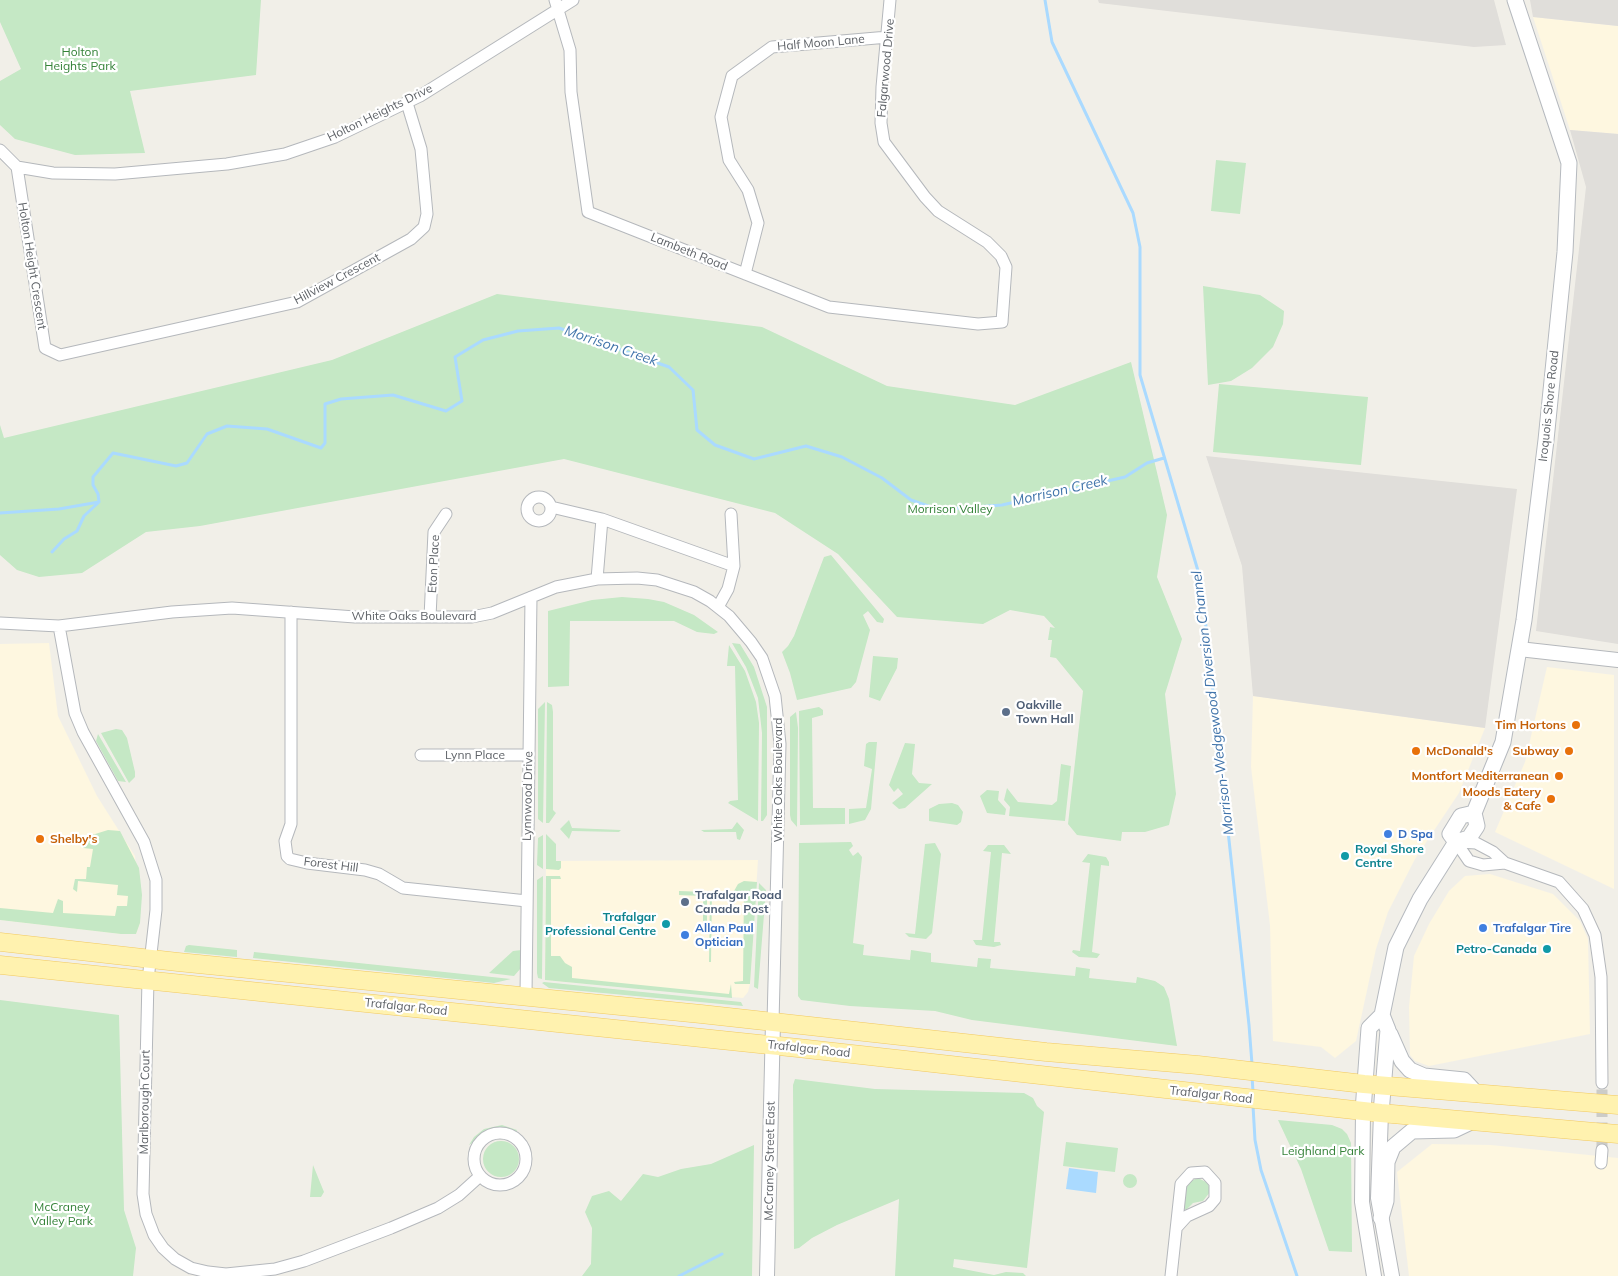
<!DOCTYPE html>
<html>
<head>
<meta charset="utf-8">
<style>
  body { margin:0 }
  canvas { display:block; background:#f1efe8 }
</style>
</head>
<body>
<canvas width="1618" height="1276"></canvas>
<script>
const ctx = document.querySelector('canvas').getContext('2d');
ctx.lineJoin = 'round';
function paint(path, color) {
  ctx.fillStyle = color;
  ctx.fill(path, 'evenodd');
}
function shape(rows) {
  const path = new Path2D();
  for (const r of rows) {
    if (r.length === 3) {
      path.moveTo(r[0] + r[2], r[1]);
      path.arc(r[0], r[1], r[2], 0, 2 * Math.PI);
      continue;
    }
    path.moveTo(r[0], r[1]);
    for (let i = 2; i < r.length; i += 2) path.lineTo(r[i], r[i + 1]);
  }
  return path;
}
function stroke(path, color, width, dash) {
  ctx.strokeStyle = color;
  ctx.lineWidth = width;
  ctx.lineCap = dash ? 'butt' : 'round';
  ctx.setLineDash(dash || []);
  ctx.stroke(path);
}
function label(font, color, halo, rows, align = 'center') {
  ctx.font = font + ' Mulish,sans-serif';
  ctx.lineWidth = 4.5;
  ctx.setLineDash([]);
  ctx.textBaseline = 'middle';
  ctx.strokeStyle = halo;
  ctx.fillStyle = color;
  for (const [text, x, y, turn = 0] of rows) {
    ctx.save();
    ctx.translate(x, y);
    ctx.rotate((+turn || 0) * Math.PI / 180);
    ctx.textAlign = isNaN(turn) ? turn : align;
    if (halo) ctx.strokeText(text, 0, 0);
    ctx.fillText(text, 0, 0);
    ctx.restore();
  }
}
paint(shape([
  [1533,17,1618,26,1618,134,1570,130],
  [49,643,58,716,97,796,135,856,140,923,136,934,121,934,0,920,0,644],
  [1547,667,1614,675,1614,889,1495,832,1525,762],
  [1253,696,1485,728,1459,793,1415,859,1388,912,1376,949,1356,1041,1335,1058,1321,1047,1273,1041,1270,925,1251,767],
  [758,860,750,984,748,992,743,998,545,980,546,861],
  [1490,874,1553,894,1580,921,1588,939,1590,1034,1429,1066,1415,1061,1410,1055,1409,1007,1414,956,1429,924,1449,891,1465,876],
  [1432,1144,1491,1145,1618,1158,1618,1276,1409,1276,1397,1172]
]), '#fef7e0');
paint(shape([
  [1098,0,1494,0,1506,45,1474,47,1099,3],
  [1530,0,1618,0,1618,26,1533,17],
  [1570,130,1618,134,1618,644,1536,631,1586,187],
  [1206,456,1517,489,1485,728,1253,696,1242,566]
]), '#e0deda');
paint(shape([
  [0,0,261,0,256,75,130,91,145,153,75,155,15,139,0,125,0,81,21,69,0,22],
  [1216,160,1246,163,1240,214,1211,211],
  [1203,286,1260,295,1284,311,1283,324,1273,347,1252,368,1231,381,1208,385],
  [497,294,762,327,887,386,1015,405,1131,362,1167,515,1157,577,1182,639,1165,694,1176,794,1169,825,1145,832,1122,832,1121,841,1077,835,1068,824,1083,691,1056,658,1050,657,1052,640,1048,640,1050,627,1055,628,1044,616,1010,610,983,624,897,617,838,554,775,513,564,459,200,526,146,532,82,573,39,577,17,570,0,555,0,425,4,438,332,360],
  [1219,384,1368,397,1361,465,1213,452],
  [831,555,884,619,883,623,877,622,868,611,863,615,870,630,856,682,851,688,797,700,790,673,782,652,788,646,794,636,824,557],
  [622,597,648,599,664,602,694,615,718,632,714,634,697,632,674,621,570,621,569,686,548,687,548,611,592,600],
  [732,643,740,644,754,667,767,707,767,815,763,821,761,821,762,733,758,698,746,667],
  [729,645,745,671,756,702,759,723,758,821,728,803,730,801,738,800,735,666,727,666],
  [873,656,898,658,897,668,880,701,869,697],
  [545,702,543,823,538,819,538,709],
  [547,702,552,705,553,712,553,810,556,813,549,823,546,823],
  [819,707,823,710,823,715,812,718,813,808,845,808,845,824,800,825,799,711],
  [796,712,798,728,797,827,791,820,790,815,790,717],
  [116,729,122,730,127,738,135,772,135,777,129,783,101,733],
  [98,734,126,782,118,781,96,741],
  [869,742,877,742,871,809,865,820,849,824,849,809,866,808,872,769,864,766,866,744],
  [905,743,915,744,912,774,919,783,932,784,905,808,899,809,892,803,903,794,898,788,894,792,889,785],
  [1061,764,1071,766,1065,821,1009,816,1010,807,1004,800,1007,788,1018,802,1052,805,1057,801],
  [987,790,999,791,998,800,1006,809,1005,815,987,813,980,796],
  [952,803,958,805,963,812,961,822,957,825,929,821,929,809,939,804],
  [569,820,572,828,621,830,619,832,572,831,569,839,560,829],
  [737,822,744,830,740,840,737,839,736,832,704,832,701,830,732,829],
  [108,830,120,831,139,868,142,895,140,923,136,934,121,934,0,920,0,908,53,913,58,899,63,901,63,913,115,916,117,906,127,906,128,896,117,895,118,885,78,881,77,892,73,889,75,879,86,879,87,867,90,867,93,849,83,848,84,843,92,835],
  [546,834,556,844,556,861,561,861,561,868,559,870,546,869],
  [543,835,543,869,537,865,538,838],
  [851,842,853,846,849,850,853,856,858,852,862,857,853,943,864,945,863,955,910,960,911,950,931,953,931,962,977,967,978,958,991,959,990,968,1075,976,1076,967,1090,969,1089,978,1136,983,1137,977,1155,981,1164,987,1169,999,1177,1046,972,1020,935,1011,850,1006,801,1000,798,996,799,843],
  [935,843,941,854,932,933,926,939,909,937,905,933,915,934,925,844],
  [988,845,1004,845,1011,854,1002,853,994,942,1000,942,1001,945,994,947,976,945,973,940,982,940,991,852,983,851],
  [1088,854,1106,857,1109,862,1109,866,1101,865,1092,952,1100,954,1097,958,1079,957,1072,952,1073,950,1080,951,1090,863,1082,862],
  [543,876,542,979,538,978,537,973,537,880],
  [546,876,560,876,561,879,551,879,551,956,560,956,565,963,572,967,572,978,729,994,731,984,732,998,545,980],
  [744,881,757,882,750,984,735,984,734,982,743,981,744,891,734,891,738,884],
  [759,883,766,890,758,989,754,987],
  [679,891,707,892,707,925,703,925,703,896,679,895],
  [710,892,712,892,711,962,709,962],
  [189,945,237,950,237,957,184,952,186,946],
  [522,950,521,968,514,976,489,973,513,951],
  [254,952,511,979,494,983,253,958],
  [544,982,741,1002,743,1006,549,988,542,983],
  [0,1000,119,1015,124,1210,136,1248,133,1276,0,1276],
  [795,1079,875,1089,1024,1093,1033,1098,1037,1106,1044,1112,1027,1268,954,1259,953,1267,994,1275,1006,1272,1023,1273,1026,1276,895,1276,899,1199,837,1225,812,1238,799,1248,794,1249,793,1085],
  [1278,1120,1332,1125,1342,1129,1347,1134,1351,1143,1352,1252,1329,1251,1301,1169],
  [502,1125,517,1130,515,1134,500,1129,491,1131,469,1145,474,1137,484,1129],
  [501,1159,18],
  [1066,1142,1118,1148,1115,1172,1063,1166],
  [754,1145,752,1276,582,1276,591,1264,592,1228,585,1212,592,1196,609,1191,621,1201,643,1174,658,1177,681,1169,711,1164],
  [313,1165,324,1192,321,1197,310,1197],
  [1130,1181,7],
  [1198,1178,1208,1183,1210,1192,1203,1201,1193,1203,1186,1210,1184,1208,1186,1188,1188,1182]
]), '#c5e8c5');
paint(shape([
  [1069,1168,1098,1172,1096,1193,1066,1189]
]), '#aadaff');
stroke(shape([
  [1045,0,1052,42,1133,213,1140,247,1140,375,1201,581,1249,1025,1252,1064],
  [0,513,59,509,99,502,98,494,93,485,93,477,113,453,176,466,187,463,207,434,227,426,267,429,321,448,325,443,325,404,341,399,393,395,446,411,462,401,455,357,483,340,518,331,559,328,669,367,693,390,697,430,715,445,754,459,806,446,842,457,882,478,911,500,931,507,947,509,1002,505,1125,477,1147,463,1164,458],
  [52,552,64,539,77,531,84,516,98,503],
  [1252,1076,1253,1092],
  [1253,1106,1255,1140,1261,1170,1297,1276],
  [679,1276,722,1254]
]), '#aadaff', 3);
stroke(shape([
  [1602,1150,1602,1083]
]), '#ccccc8', 11, [11, 5.5]);
const minor = shape([
  [555,0,570,50,571,92,588,212,829,307,978,324,1002,322,1006,267,1001,256,987,242,938,211,925,197,884,142,881,123,882,87,890,0],
  [0,150,17,167],
  [17,167,45,348,60,355,297,302,411,239,424,227,427,214,421,149,407,103],
  [17,167,53,173,115,174,227,164,285,154,335,137,420,96,573,0],
  [745,274,758,223,748,190,729,160,721,117,732,76,772,47,888,37],
  [539,509,12],
  [551,507,602,519,734,566],
  [597,579,602,519],
  [718,607,728,589,734,566,731,514],
  [291,612,291,824,285,841,287,856,290,859,307,863,365,870,379,874,403,888,527,901],
  [430,617,434,532,446,514],
  [0,623,59,626,172,612,232,608,355,617,472,617,492,613,556,587,597,579,637,578,657,580,694,592,710,601,729,616,751,642,762,658,775,696,780,744,773,1022],
  [59,626,75,713,83,732,144,842,156,880,156,910,148,980,143,1194,146,1214,154,1235,163,1248,175,1259,191,1268,208,1272,226,1274,275,1269,304,1261,391,1228,438,1208,459,1195,480,1176],
  [421,755,529,755],
  [1456,842,1469,861,1483,865,1505,863],
  [1460,842,1476,843,1493,852,1505,863,1559,882,1583,909,1595,935,1601,977,1602,1083],
  [526,995,531,597],
  [500,1159,26],
  [1601,1163,1602,1150],
  [1171,1276,1181,1184,1191,1173,1205,1172,1215,1183,1215,1199,1209,1206,1187,1216,1177,1227]
]);
const tertiary = shape([
  [1519,649,1618,660],
  [1363,1111,1362,1202,1374,1276],
  [1381,1113,1378,1198,1392,1276],
  [767,1276,773,1022]
]);
const secondary = shape([
  [1456,842,1450,834,1461,816,1474,813],
  [1390,1034,1402,1061,1410,1070,1424,1076,1464,1080,1477,1094],
  [1363,1111,1369,1028,1382,1015],
  [1381,1113,1388,1030,1382,1015,1396,947,1420,899,1456,842,1469,838,1477,826,1474,813,1503,742,1524,620,1546,440,1565,252,1569,163,1515,0],
  [1381,1218,1386,1201,1387,1162,1393,1147,1412,1131,1454,1130,1473,1121]
]);
const primary = shape([
  [0,942,178,962,701,1014,1046,1052,1198,1065,1364,1084,1618,1105],
  [0,965,798,1048,1381,1113,1618,1134]
]);
stroke(minor, '#b5b8bc', 13);
stroke(tertiary, '#b5b8bc', 16);
stroke(secondary, '#b6babf', 17);
stroke(primary, '#f2c960', 19);
stroke(minor, '#fff', 11);
stroke(tertiary, '#fff', 14);
stroke(secondary, '#fff', 15);
stroke(primary, '#fff2af', 18);
for (const [x, y, r, color] of [
  [1006,712,5,"#5c6f8a"],
  [1576,725,5,"#e8710a"],
  [1416,751,5,"#e8710a"],
  [1569,751,5,"#e8710a"],
  [1559,776,5,"#e8710a"],
  [1551,799,5,"#e8710a"],
  [1388,834,5,"#3f7fe0"],
  [40,839,5,"#e8710a"],
  [1345,856,5,"#0f9aa8"],
  [685,902,5,"#5c6f8a"],
  [666,924,5,"#0f9aa8"],
  [1483,928,5,"#3f7fe0"],
  [685,935,5,"#3f7fe0"],
  [1547,949,5,"#0f9aa8"]
]) {
  const dot = new Path2D();
  dot.arc(x, y, r, 0, 2 * Math.PI);
  ctx.fillStyle = color;
  ctx.fill(dot);
  stroke(dot, '#fff', 2);
}
label('12px', '#5f6368', '#fff', [
  ["Half Moon Lane",821,43,-5],
  ["Falgarwood Drive",886,68,-85],
  ["Holton Heights Drive",380,113,-26],
  ["Lambeth Road",689,252,22],
  ["Holton Height Crescent",32,266,81],
  ["Hillview Crescent",337,279,-28],
  ["Iroquois Shore Road",1549,406,-84],
  ["Eton Place",434,564,-87],
  ["White Oaks Boulevard",414,616],
  ["Lynn Place",475,755],
  ["White Oaks Boulevard",778,780,-90],
  ["Lynnwood Drive",528,796,-89],
  ["Forest Hill",331,865,7],
  ["Trafalgar Road",406,1007,6],
  ["Trafalgar Road",809,1049,6],
  ["Trafalgar Road",1211,1095,6],
  ["Marlborough Court",145,1102,-89],
  ["McCraney Street East",770,1161,-89]
]);
label('12px', '#348238', '#fff', [
  ["Holton",80,52],
  ["Heights Park",80,66],
  ["Morrison Valley",950,509],
  ["Leighland Park",1323,1151],
  ["McCraney",62,1207],
  ["Valley Park",62,1221]
]);
label('bold 12px', '#4e5e75', '#fff', [
  ["Oakville",1016,705],
  ["Town Hall",1016,719],
  ["Trafalgar Road",695,895],
  ["Canada Post",695,909]
], 'left');
label('bold 12px', '#c56008', '#fff', [
  ["Tim Hortons",1566,725],
  ["McDonald's",1426,751,"left"],
  ["Subway",1559,751],
  ["Montfort Mediterranean",1549,776],
  ["Moods Eatery",1541,792],
  ["& Cafe",1541,806],
  ["Shelby's",50,839,"left"]
], 'right');
label('bold 12px', '#366cbe', '#fff', [
  ["D Spa",1398,834],
  ["Allan Paul",695,928],
  ["Optician",695,942],
  ["Trafalgar Tire",1493,928]
], 'left');
label('bold 12px', '#0d838f', '#fff', [
  ["Royal Shore",1355,849,"left"],
  ["Centre",1355,863,"left"],
  ["Trafalgar",656,917],
  ["Professional Centre",656,931],
  ["Petro-Canada",1537,949]
], 'right');
label('italic 14px', '#4174aa', '#fff', [
  ["Morrison Creek",611,346,19],
  ["Morrison Creek",1060,491,-13],
  ["Morrison-Wedgewood Diversion Channel",1213,703,-97]
]);
</script>
</body>
</html>
